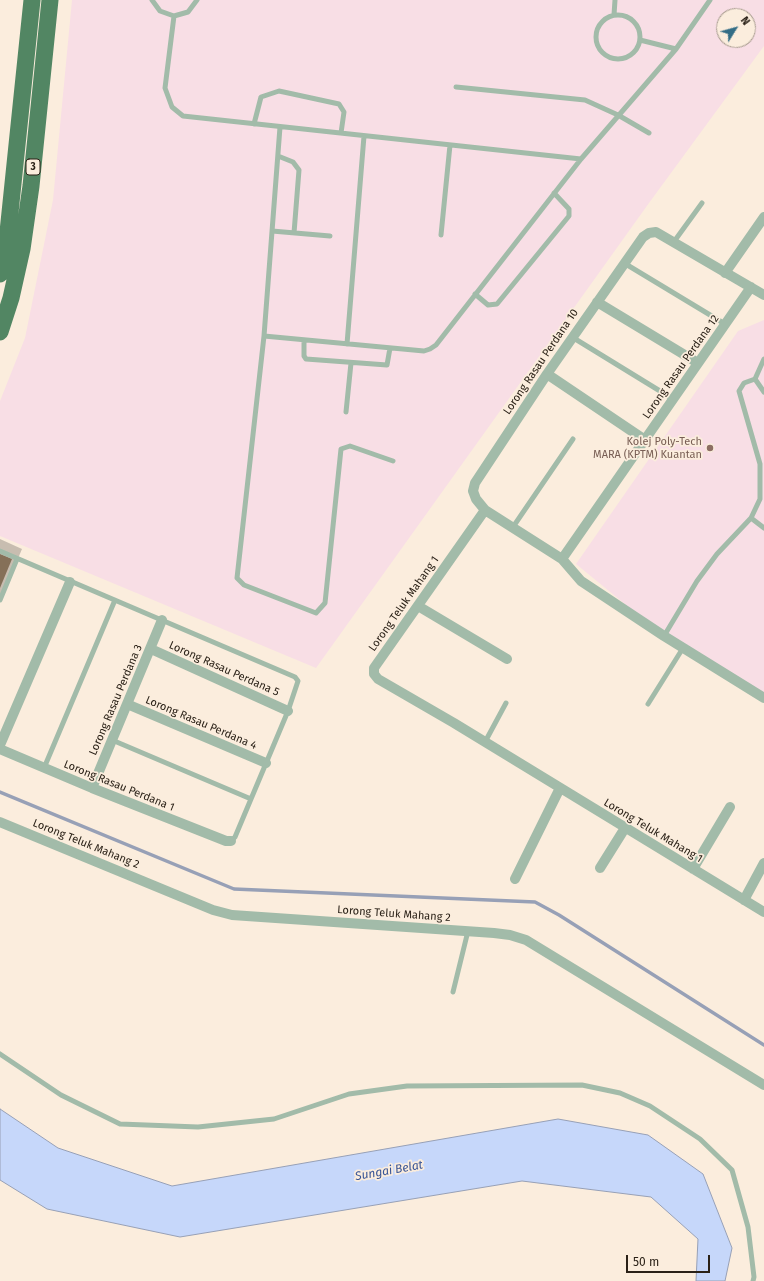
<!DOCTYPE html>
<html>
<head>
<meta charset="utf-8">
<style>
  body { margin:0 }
  #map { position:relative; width:764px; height:1281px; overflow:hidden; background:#fbeddd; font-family:"Fira Sans",sans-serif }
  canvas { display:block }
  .north { position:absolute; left:716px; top:8px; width:40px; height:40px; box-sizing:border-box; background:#fbeddd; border:1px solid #a79b8e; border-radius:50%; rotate:53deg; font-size:11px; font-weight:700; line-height:16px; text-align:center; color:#2a2117 }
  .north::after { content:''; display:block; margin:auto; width:14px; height:18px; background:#336d86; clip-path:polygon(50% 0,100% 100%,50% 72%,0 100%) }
  .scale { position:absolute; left:626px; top:1255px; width:84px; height:18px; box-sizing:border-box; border:2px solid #2a2117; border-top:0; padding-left:5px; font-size:12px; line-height:14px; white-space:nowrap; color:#2a2117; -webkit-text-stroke:3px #fbeddd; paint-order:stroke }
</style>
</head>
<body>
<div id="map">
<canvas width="764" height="1281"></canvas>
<div class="north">N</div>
<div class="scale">50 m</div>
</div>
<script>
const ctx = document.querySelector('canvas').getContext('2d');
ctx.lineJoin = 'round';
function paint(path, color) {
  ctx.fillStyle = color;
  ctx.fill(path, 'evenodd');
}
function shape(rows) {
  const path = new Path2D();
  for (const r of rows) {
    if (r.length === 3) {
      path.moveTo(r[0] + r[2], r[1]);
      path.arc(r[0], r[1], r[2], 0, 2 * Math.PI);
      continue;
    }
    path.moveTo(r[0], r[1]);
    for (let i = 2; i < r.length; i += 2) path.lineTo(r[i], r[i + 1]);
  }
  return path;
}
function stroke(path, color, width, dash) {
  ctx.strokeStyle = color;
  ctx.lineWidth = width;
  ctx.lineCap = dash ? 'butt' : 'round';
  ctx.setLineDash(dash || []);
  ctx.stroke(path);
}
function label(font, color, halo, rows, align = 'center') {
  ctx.font = font + ' "Fira Sans",sans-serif';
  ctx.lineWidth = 3.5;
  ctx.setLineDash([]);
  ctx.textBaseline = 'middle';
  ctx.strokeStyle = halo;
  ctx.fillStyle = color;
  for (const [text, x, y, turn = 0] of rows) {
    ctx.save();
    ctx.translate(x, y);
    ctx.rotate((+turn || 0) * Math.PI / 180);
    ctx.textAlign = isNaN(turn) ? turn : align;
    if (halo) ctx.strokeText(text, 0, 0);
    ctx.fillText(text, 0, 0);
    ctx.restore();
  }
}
paint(shape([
  [72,0,764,0,764,46,649,203,316,668,0,536,0,401,25,338,53,200],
  [724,16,748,16,748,40,724,40],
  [764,320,764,694,642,618,576,564,738,331]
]), '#f8dee5');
const water = shape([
  [0,1109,58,1148,172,1186,558,1119,648,1135,703,1174,732,1248,725,1281,696,1281,698,1239,651,1197,522,1181,180,1237,47,1209,0,1180,0,1109]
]);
paint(water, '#c6d7fa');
stroke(water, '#97a0b6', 1);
paint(shape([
  [0,539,22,549,0,601]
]), '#0003');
stroke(shape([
  [0,792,234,889,535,902,559,915,764,1045]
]), '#97a0b6', 3.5);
paint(shape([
  [0,554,12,559,0,588]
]), '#857058');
stroke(shape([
  [152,0,160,11,174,16,188,12,197,0],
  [614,15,615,0],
  [618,37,22],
  [174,16,165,88,172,107,183,116,581,159,676,49,710,0],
  [640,40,676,49],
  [456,87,585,100,618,115,649,133],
  [254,124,261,97,279,91,339,104,344,112,341,133],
  [280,127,264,336,424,351,430,349,436,345,581,159],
  [278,156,293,162,299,170,294,233],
  [272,231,330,236],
  [441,235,450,145],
  [673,243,702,203],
  [624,263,725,324],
  [475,294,488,305,497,304,569,216,569,209,554,193],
  [264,336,237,578,244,585,316,613,325,603,341,449,350,446,393,461],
  [572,337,673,399],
  [304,340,304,356,306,359,387,365,390,348],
  [347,344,364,136],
  [764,359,755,379,764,392],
  [346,412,351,363],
  [751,518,764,528],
  [513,527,573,439],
  [0,551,295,677,298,681,288,711,235,837,231,841],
  [0,600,17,559],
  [664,636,697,581,717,554,751,518,760,499,760,464,739,391,744,383,755,379],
  [648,704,683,648],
  [112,740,251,799],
  [485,742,506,703],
  [44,768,115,600],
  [453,992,468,931],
  [0,1054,61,1095,120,1124,198,1127,274,1119,349,1094,407,1086,582,1085,620,1093,650,1106,700,1139,732,1170,748,1227,754,1277,753,1281]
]), '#a2bba9', 5);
stroke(shape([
  [725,273,764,217],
  [764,295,656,232,649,233,643,237,547,374,475,483,473,491,476,499,485,510,562,559,581,581,664,636,764,698],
  [597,302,698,363],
  [547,374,645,440],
  [485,510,374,668,374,674,378,679,454,723,764,912],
  [562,559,751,287],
  [418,606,507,659],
  [151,649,288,711],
  [127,704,266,763],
  [0,745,70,582],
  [0,749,92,788,226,841,231,841],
  [92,788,162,620],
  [0,822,213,910,232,915,494,933,510,935,526,940,764,1085],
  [600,868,625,828],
  [693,869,730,807],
  [515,879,560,788],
  [744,900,764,863]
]), '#a2bba9', 10);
stroke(shape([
  [0,274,6,251,32,0],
  [0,332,11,298,22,249,31,186,50,0]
]), '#528663', 17);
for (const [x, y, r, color] of [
  [710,448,4,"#8d6e63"]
]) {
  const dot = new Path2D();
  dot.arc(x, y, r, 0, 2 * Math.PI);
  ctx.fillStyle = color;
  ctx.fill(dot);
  stroke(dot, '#fbeddd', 1.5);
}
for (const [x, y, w] of [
  [33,167,14]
]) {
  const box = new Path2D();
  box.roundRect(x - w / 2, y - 8, w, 16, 3);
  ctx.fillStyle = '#fbeddd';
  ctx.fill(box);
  stroke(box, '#2a2117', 1);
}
label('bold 10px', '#2a2117', null, [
  ["3",33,167]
]);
label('11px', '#2a2117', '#fbeddd', [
  ["Lorong Rasau Perdana 10",541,362,-56],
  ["Lorong Rasau Perdana 12",681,367,-55],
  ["Lorong Teluk Mahang 1",404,604,-55],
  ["Lorong Rasau Perdana 5",224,669,24],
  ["Lorong Rasau Perdana 3",116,700,-67],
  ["Lorong Rasau Perdana 4",201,723,23],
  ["Lorong Rasau Perdana 1",119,786,22],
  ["Lorong Teluk Mahang 1",653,831,31],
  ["Lorong Teluk Mahang 2",86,844,22],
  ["Lorong Teluk Mahang 2",394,914,4]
]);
label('11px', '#785e54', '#fbeddd', [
  ["Kolej Poly-Tech",702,442],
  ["MARA (KPTM) Kuantan",702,455]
], 'right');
label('italic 12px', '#355295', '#fbeddd', [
  ["Sungai Belat",389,1171,-10]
]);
</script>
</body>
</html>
